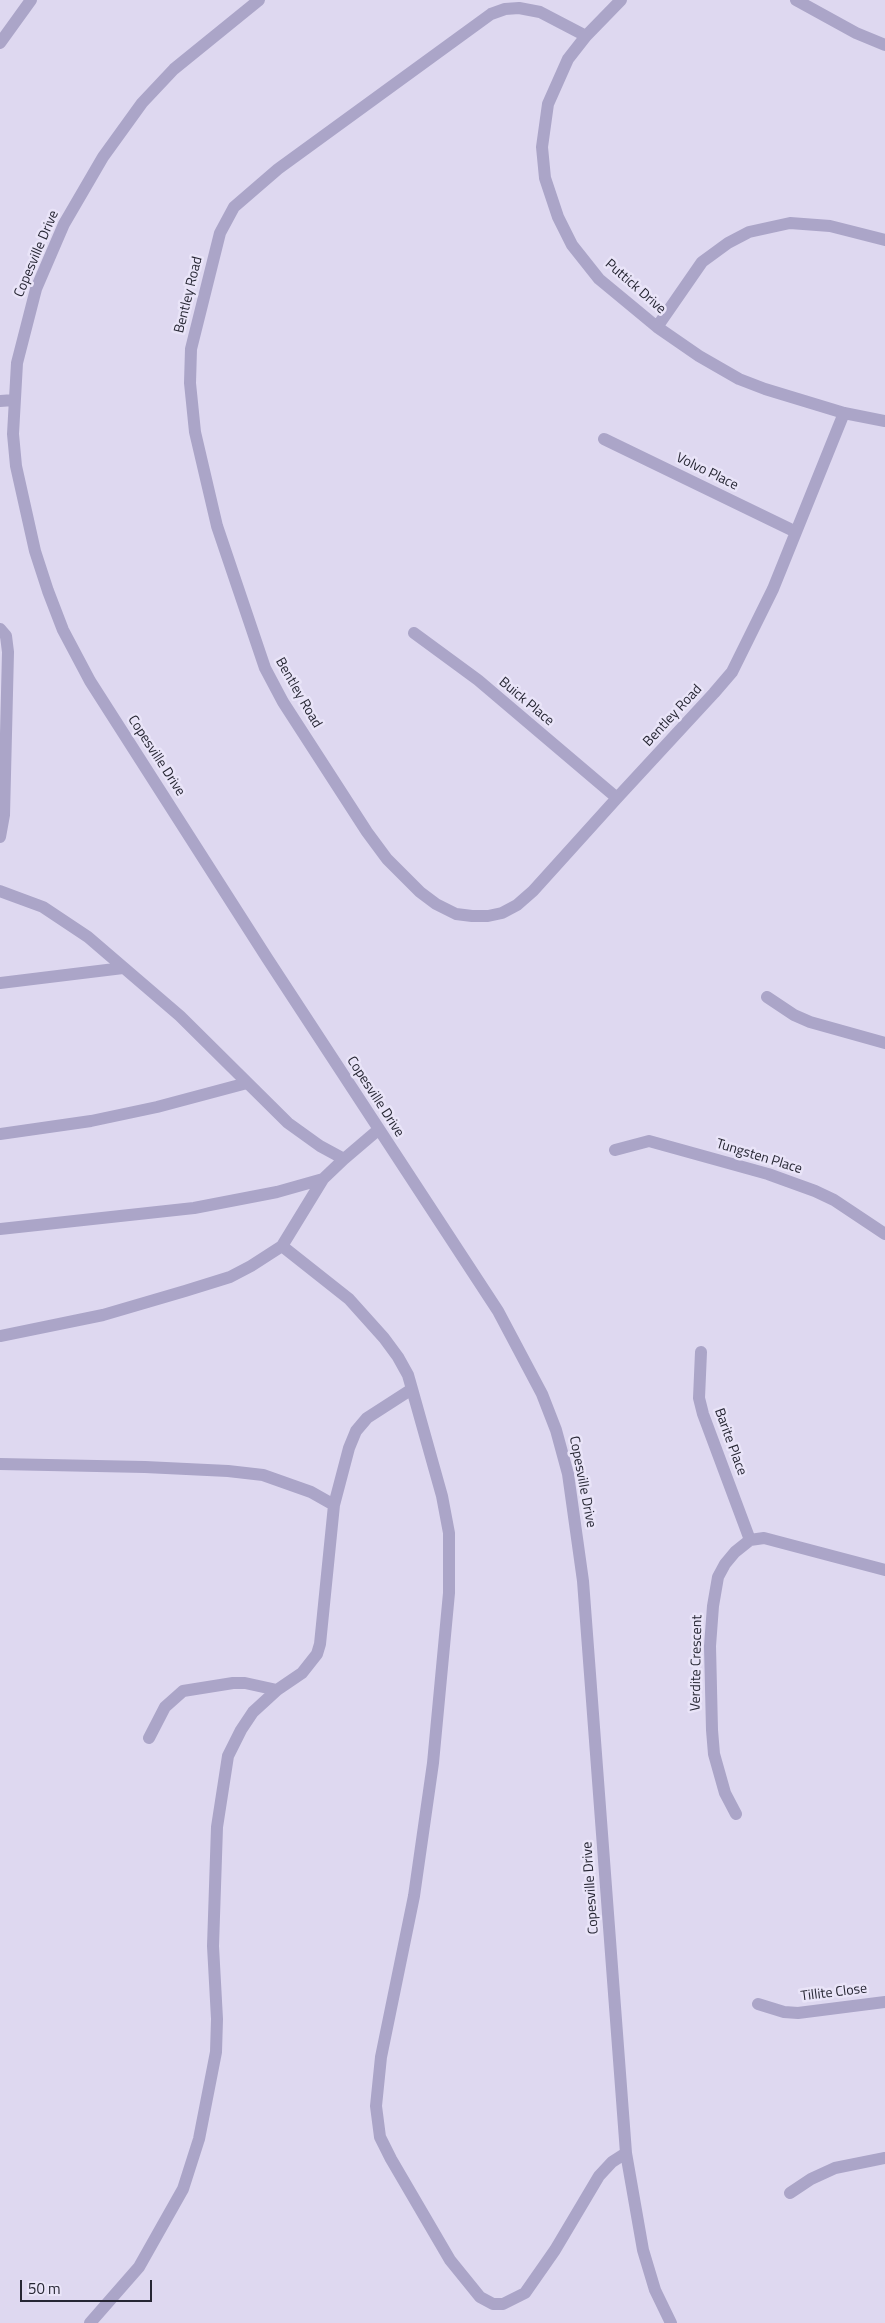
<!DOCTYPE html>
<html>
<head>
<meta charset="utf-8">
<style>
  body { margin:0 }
  #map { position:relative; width:885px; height:2323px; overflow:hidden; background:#ded8f0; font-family:"Titillium Web",sans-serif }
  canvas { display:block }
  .scale { position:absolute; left:20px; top:2280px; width:132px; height:22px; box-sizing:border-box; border:2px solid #262633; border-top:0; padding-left:6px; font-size:15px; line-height:18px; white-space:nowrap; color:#262633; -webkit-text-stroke:4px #e9e4f8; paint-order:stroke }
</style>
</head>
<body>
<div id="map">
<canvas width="885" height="2323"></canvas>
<div class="scale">50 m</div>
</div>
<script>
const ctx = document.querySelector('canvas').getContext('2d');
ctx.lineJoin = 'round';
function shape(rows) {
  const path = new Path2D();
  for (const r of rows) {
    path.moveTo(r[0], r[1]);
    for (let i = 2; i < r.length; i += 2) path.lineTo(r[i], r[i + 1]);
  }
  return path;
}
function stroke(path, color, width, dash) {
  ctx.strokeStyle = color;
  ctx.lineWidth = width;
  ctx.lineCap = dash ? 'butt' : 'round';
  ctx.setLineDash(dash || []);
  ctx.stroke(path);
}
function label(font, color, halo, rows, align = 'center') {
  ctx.font = font + ' "Titillium Web",sans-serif';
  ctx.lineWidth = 5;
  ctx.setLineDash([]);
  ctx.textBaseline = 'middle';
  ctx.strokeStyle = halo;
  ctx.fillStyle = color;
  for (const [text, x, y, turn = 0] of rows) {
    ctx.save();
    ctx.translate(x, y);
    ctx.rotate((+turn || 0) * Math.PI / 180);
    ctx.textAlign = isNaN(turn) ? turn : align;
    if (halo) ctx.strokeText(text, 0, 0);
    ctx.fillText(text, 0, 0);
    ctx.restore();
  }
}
stroke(shape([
  [259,0,174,69,142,103,103,157,64,224,36,289,17,363,13,434,16,466,35,551,48,591,63,630,90,681,267,958,498,1311,542,1394,556,1430,568,1474,583,1581,626,2153,643,2250,655,2290,671,2323],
  [621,0,586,36,568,59,548,104,542,147,545,178,558,217,572,245,599,279,657,327,699,356,739,379,765,389,844,413,885,421],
  [796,0,856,33,885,45],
  [586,36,540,12,519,8,505,9,491,14,278,169,234,207,220,233,191,349,190,383,195,432,217,526,265,668,283,702,367,832,387,859,420,892,436,904,456,914,472,916,488,916,502,913,517,905,533,891,617,798,714,693,732,672,773,589,844,413],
  [0,43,31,0],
  [657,327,702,262,728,243,749,232,790,223,830,226,885,240],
  [0,401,14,400],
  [604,439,796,532],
  [0,629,6,636,8,652,4,815,0,837],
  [414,633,478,680,617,798],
  [0,891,43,907,88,937,180,1016,288,1123,320,1146,344,1159,378,1130],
  [0,983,123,968],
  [767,997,794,1015,810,1022,885,1043],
  [0,1134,91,1121,157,1107,247,1083],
  [615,1150,649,1141,768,1174,815,1191,834,1200,885,1234],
  [344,1159,323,1179,282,1246,349,1299,384,1338,398,1357,408,1375,412,1389,442,1496,449,1533,449,1593,433,1763,414,1896,381,2057,376,2106,380,2137,391,2159,450,2260,480,2297,493,2304,503,2304,525,2293,555,2250,599,2176,612,2162,626,2153],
  [0,1229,194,1208,277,1192,323,1179],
  [0,1336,103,1315,185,1291,230,1277,251,1266,282,1246],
  [701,1352,699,1398,703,1414,750,1540],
  [0,1464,145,1467,228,1471,263,1475,311,1492,334,1505],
  [149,1738,165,1707,183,1691,233,1683,245,1683,277,1690],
  [736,1814,725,1793,714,1754,712,1730,710,1646,713,1606,718,1577,725,1564,735,1552,750,1540,764,1538,885,1570],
  [758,2004,784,2012,798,2013,885,2002],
  [790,2193,811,2179,835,2168,885,2158],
  [90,2323,139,2267,183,2189,199,2139,216,2052,217,2019,213,1946,217,1827,228,1756,241,1730,253,1712,277,1690,302,1673,317,1654,320,1644,334,1505,349,1448,356,1431,367,1418,412,1389]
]), '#aba5c8', 12);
label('14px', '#262633', '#e9e4f8', [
  ["Copesville Drive",37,254,-67],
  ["Puttick Drive",635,287,41],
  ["Bentley Road",189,295,-76],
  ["Volvo Place",707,472,26],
  ["Bentley Road",298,693,60],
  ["Buick Place",526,702,40],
  ["Bentley Road",673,716,-47],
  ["Copesville Drive",156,756,57],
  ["Copesville Drive",375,1097,57],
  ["Tungsten Place",759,1157,17],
  ["Barite Place",730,1442,70],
  ["Copesville Drive",582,1482,79],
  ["Verdite Crescent",697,1663,-89],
  ["Copesville Drive",591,1888,-94],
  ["Tillite Close",834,1993,-7]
]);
</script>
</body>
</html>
